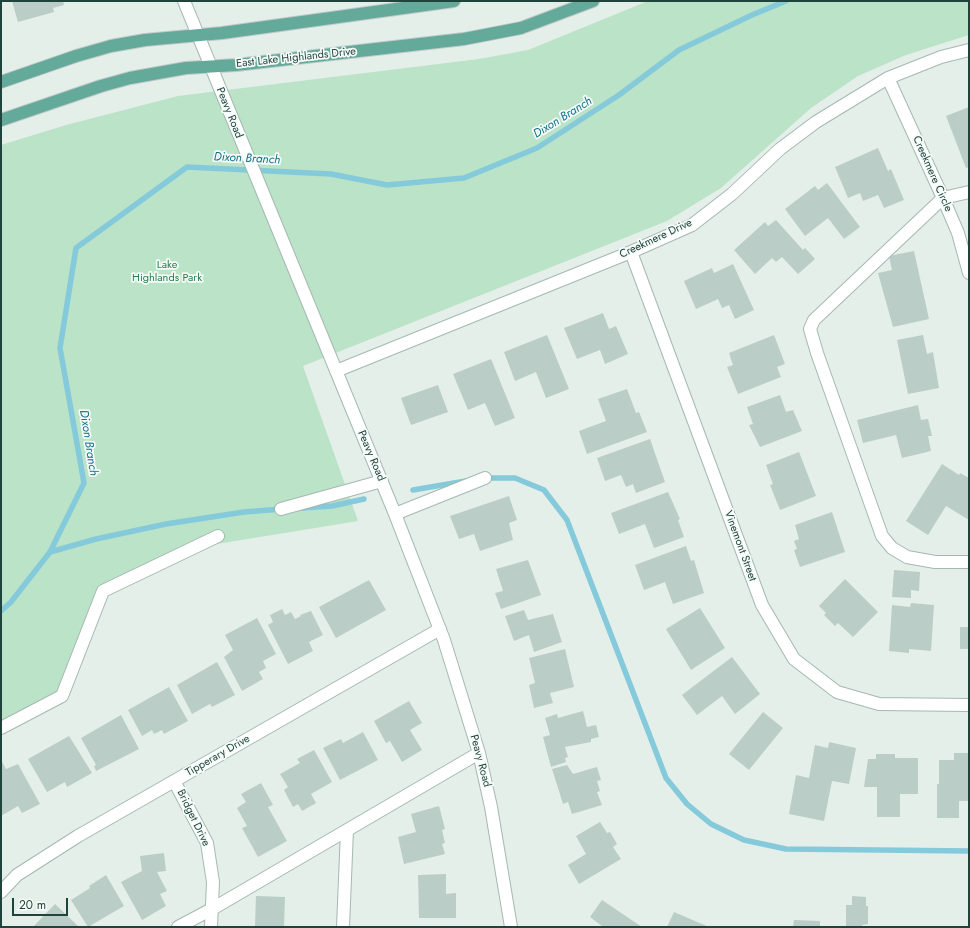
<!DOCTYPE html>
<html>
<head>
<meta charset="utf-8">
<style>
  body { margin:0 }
  #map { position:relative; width:970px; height:928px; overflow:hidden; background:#e4efea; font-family:Jost,sans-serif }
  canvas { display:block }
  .frame { position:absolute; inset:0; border:2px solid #20433b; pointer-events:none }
  .scale { position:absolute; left:12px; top:898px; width:56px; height:18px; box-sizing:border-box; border:2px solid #20433b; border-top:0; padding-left:5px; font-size:12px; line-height:14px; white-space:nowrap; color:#20433b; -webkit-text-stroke:3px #f5fbf8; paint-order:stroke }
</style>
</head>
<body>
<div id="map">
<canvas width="970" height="928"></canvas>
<div class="frame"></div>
<div class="scale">20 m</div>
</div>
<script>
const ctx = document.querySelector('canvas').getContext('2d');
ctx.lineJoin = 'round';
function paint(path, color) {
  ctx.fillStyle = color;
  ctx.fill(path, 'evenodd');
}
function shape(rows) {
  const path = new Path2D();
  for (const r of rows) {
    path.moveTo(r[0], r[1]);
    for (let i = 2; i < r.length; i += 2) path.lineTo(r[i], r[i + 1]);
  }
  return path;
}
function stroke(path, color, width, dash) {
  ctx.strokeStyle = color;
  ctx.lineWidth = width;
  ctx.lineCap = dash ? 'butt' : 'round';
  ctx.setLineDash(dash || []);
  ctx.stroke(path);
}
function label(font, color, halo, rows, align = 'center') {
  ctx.font = font + ' Jost,sans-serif';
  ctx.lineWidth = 3.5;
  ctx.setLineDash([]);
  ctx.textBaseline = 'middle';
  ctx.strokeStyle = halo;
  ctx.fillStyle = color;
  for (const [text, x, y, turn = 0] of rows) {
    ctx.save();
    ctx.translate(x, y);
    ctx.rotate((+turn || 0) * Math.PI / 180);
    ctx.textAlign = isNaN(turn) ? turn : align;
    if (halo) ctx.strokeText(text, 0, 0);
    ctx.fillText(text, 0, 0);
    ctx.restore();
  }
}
paint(shape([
  [648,1,969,1,969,35,906,55,858,76,811,108,721,188,667,221,303,366,358,521,217,544,108,592,68,696,1,729,1,145,66,125,178,96,479,59,528,50]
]), '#bae3c7');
stroke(shape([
  [484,478,515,478,544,490,567,520,666,778,687,804,711,824,744,840,786,849,969,851],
  [413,490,466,481],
  [303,508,332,506,364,499],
  [50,552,96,539,166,524,244,512,282,509],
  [1,611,11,602,50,552,84,483,60,348,76,248,187,167,331,174,387,185,464,178,537,148,619,95,679,50,752,15,786,1]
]), '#85cada', 5.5);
paint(shape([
  [12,1,63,1,64,5,53,8,54,12,18,22],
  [969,107,969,167,966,168,946,116],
  [878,148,888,171,891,169,904,200,884,208,878,195,863,201,860,193,848,198,835,167],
  [827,183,860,227,844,239,828,218,805,236,785,209,815,186,818,190],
  [776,220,803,250,805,248,815,259,798,274,782,257,776,262,772,258,755,274,734,250,765,222,768,226],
  [914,251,929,319,893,327,878,273,892,270,889,256],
  [733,264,754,310,735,319,729,305,722,308,718,299,696,309,684,281,712,268,714,273],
  [603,313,609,329,616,326,628,354,605,364,600,350,577,359,564,328],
  [547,335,569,389,546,398,536,372,515,381,504,352],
  [774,335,785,364,777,367,781,377,738,394,727,367,733,365,729,353],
  [923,335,927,354,933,352,939,388,908,394,897,340],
  [491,359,515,418,495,426,485,403,468,410,453,374],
  [438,385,448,412,411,425,401,398],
  [627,389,636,413,639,412,647,432,587,454,579,431,606,421,598,399],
  [780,395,786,412,793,410,802,431,760,447,749,425,753,424,747,407],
  [918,405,921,420,928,419,932,436,928,436,931,451,902,458,896,435,863,443,857,420],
  [650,439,665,482,636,493,633,484,626,487,621,475,605,481,597,458],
  [799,452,816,496,780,510,770,485,773,484,766,465],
  [942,464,959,475,960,473,969,478,969,520,946,506,928,535,906,521],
  [668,492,680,519,678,520,684,537,654,548,645,524,619,534,611,513],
  [509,496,517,520,509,523,513,540,480,551,474,534,459,539,450,516],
  [832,512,845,552,800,567,794,550,797,549,794,541,799,539,795,525],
  [686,546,691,561,694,560,704,593,673,604,665,582,644,590,635,565],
  [528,560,541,595,501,609,495,593,503,591,496,569],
  [894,570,920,572,919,591,911,590,911,598,892,597],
  [845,579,878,612,853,637,838,623,835,626,824,615,826,613,819,606],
  [369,580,386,610,336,638,319,607],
  [911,603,934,605,931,651,909,649,909,653,889,651,892,605,910,607],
  [700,608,725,648,691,670,666,629],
  [282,609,285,615,291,612,295,619,301,616,300,615,311,611,323,635,309,642,313,651,288,664,268,625,273,622,270,615],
  [524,610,528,620,553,614,562,642,534,652,529,635,514,641,505,616],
  [257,618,276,654,263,661,266,668,259,672,263,679,242,691,224,657,233,650,225,635],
  [960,627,969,627,969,649,960,649],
  [565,649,574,687,550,693,553,703,534,708,529,685,535,683,529,658],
  [732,657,760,694,735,714,722,696,697,715,682,695],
  [217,662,235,695,212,707,210,704,192,714,177,685],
  [169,687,188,721,164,734,162,730,154,734,152,730,142,736,128,710],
  [409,701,422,723,410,730,422,750,402,762,390,741,386,743,374,721],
  [583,711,587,727,596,725,599,737,591,739,591,742,565,747,568,757,565,758,566,762,551,767,543,737,550,735,545,718,557,714,558,718],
  [763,712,783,728,749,770,729,754],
  [121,715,139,749,96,771,94,766,96,765,81,738],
  [363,732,378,760,340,780,323,748,341,739,343,743],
  [69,736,92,773,67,787,65,782,47,792,28,759],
  [829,742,856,748,849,784,832,781,824,821,789,814,796,775,809,778,815,745,828,748],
  [314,750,332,782,311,794,316,803,302,811,298,804,293,807,284,790,288,787,280,774,300,763,297,759],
  [954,753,969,753,969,801,959,801,959,818,937,818,937,784,939,784,939,760,954,760],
  [876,754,895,754,895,758,918,758,918,794,900,794,900,817,877,817,877,787,864,787,868,759,876,759],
  [1,760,6,769,18,764,40,804,22,813,18,806,1,816],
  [567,765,573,774,597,767,601,780,597,781,600,791,597,792,602,805,572,814,568,802,563,804,552,769],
  [261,783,273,805,268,807,287,841,258,857,242,828,247,826,237,808,246,802,241,794],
  [439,806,445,829,442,830,445,843,442,844,445,854,404,864,398,837,416,832,411,814],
  [600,822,607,833,610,832,617,844,613,847,621,859,579,884,568,865,586,854,576,836],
  [164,853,166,871,157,872,167,891,160,894,166,906,142,920,121,882,142,871,140,856],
  [446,874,446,894,456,893,456,918,419,918,418,875],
  [106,875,124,906,88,927,71,900,90,888,89,886],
  [256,896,285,897,284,927,255,927],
  [852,896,866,897,866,906,868,906,868,924,862,925,862,927,846,927,846,905,852,905],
  [602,900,642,927,601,927,602,926,590,917],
  [55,904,79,927,33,927],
  [674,912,709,927,667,927],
  [794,920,820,921,820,927,793,927]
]), '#bbcdc7');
const minor = shape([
  [184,1,395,514,444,640,479,753,491,807,511,927],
  [888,78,943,198,958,233,969,273],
  [969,192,943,198,814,320,810,329,817,353,882,536,892,548,907,557,935,562,969,562],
  [631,252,762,605,794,659,837,692,879,704,969,705],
  [336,371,631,252,692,225,732,194,780,149,816,122,888,78,941,57,969,50],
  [281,509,382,481],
  [395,514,485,478],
  [1,728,62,696,103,591,218,536],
  [174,781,207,843,213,882,211,927],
  [1,892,17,875,78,836,440,629],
  [178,927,212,909,479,753],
  [343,927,347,830]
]);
const major = shape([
  [1,82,76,56,111,46,145,40,222,33,454,1],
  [1,120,101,86,130,78,186,68,236,65,464,39,521,28,593,1]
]);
stroke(minor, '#a5b8b2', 14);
stroke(major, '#c1cac8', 14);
stroke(minor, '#fff', 12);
stroke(major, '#63aa9b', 12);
label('11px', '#20433b', '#f5fbf8', [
  ["East Lake Highlands Drive",296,58,-6],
  ["Peavy Road",229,113,68],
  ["Creekmere Circle",932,174,66],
  ["Creekmere Drive",656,239,-25],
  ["Peavy Road",371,456,67],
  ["Vinemont Street",740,546,70],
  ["Tipperary Drive",218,756,-30],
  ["Peavy Road",480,761,75],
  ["Bridget Drive",193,818,64]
]);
label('11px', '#25804c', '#f5fbf8', [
  ["Lake",167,265],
  ["Highlands Park",167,278]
]);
label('italic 12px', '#126f88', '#f5fbf8', [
  ["Dixon Branch",563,118,-32],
  ["Dixon Branch",247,159,3],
  ["Dixon Branch",88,443,81]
]);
</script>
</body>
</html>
